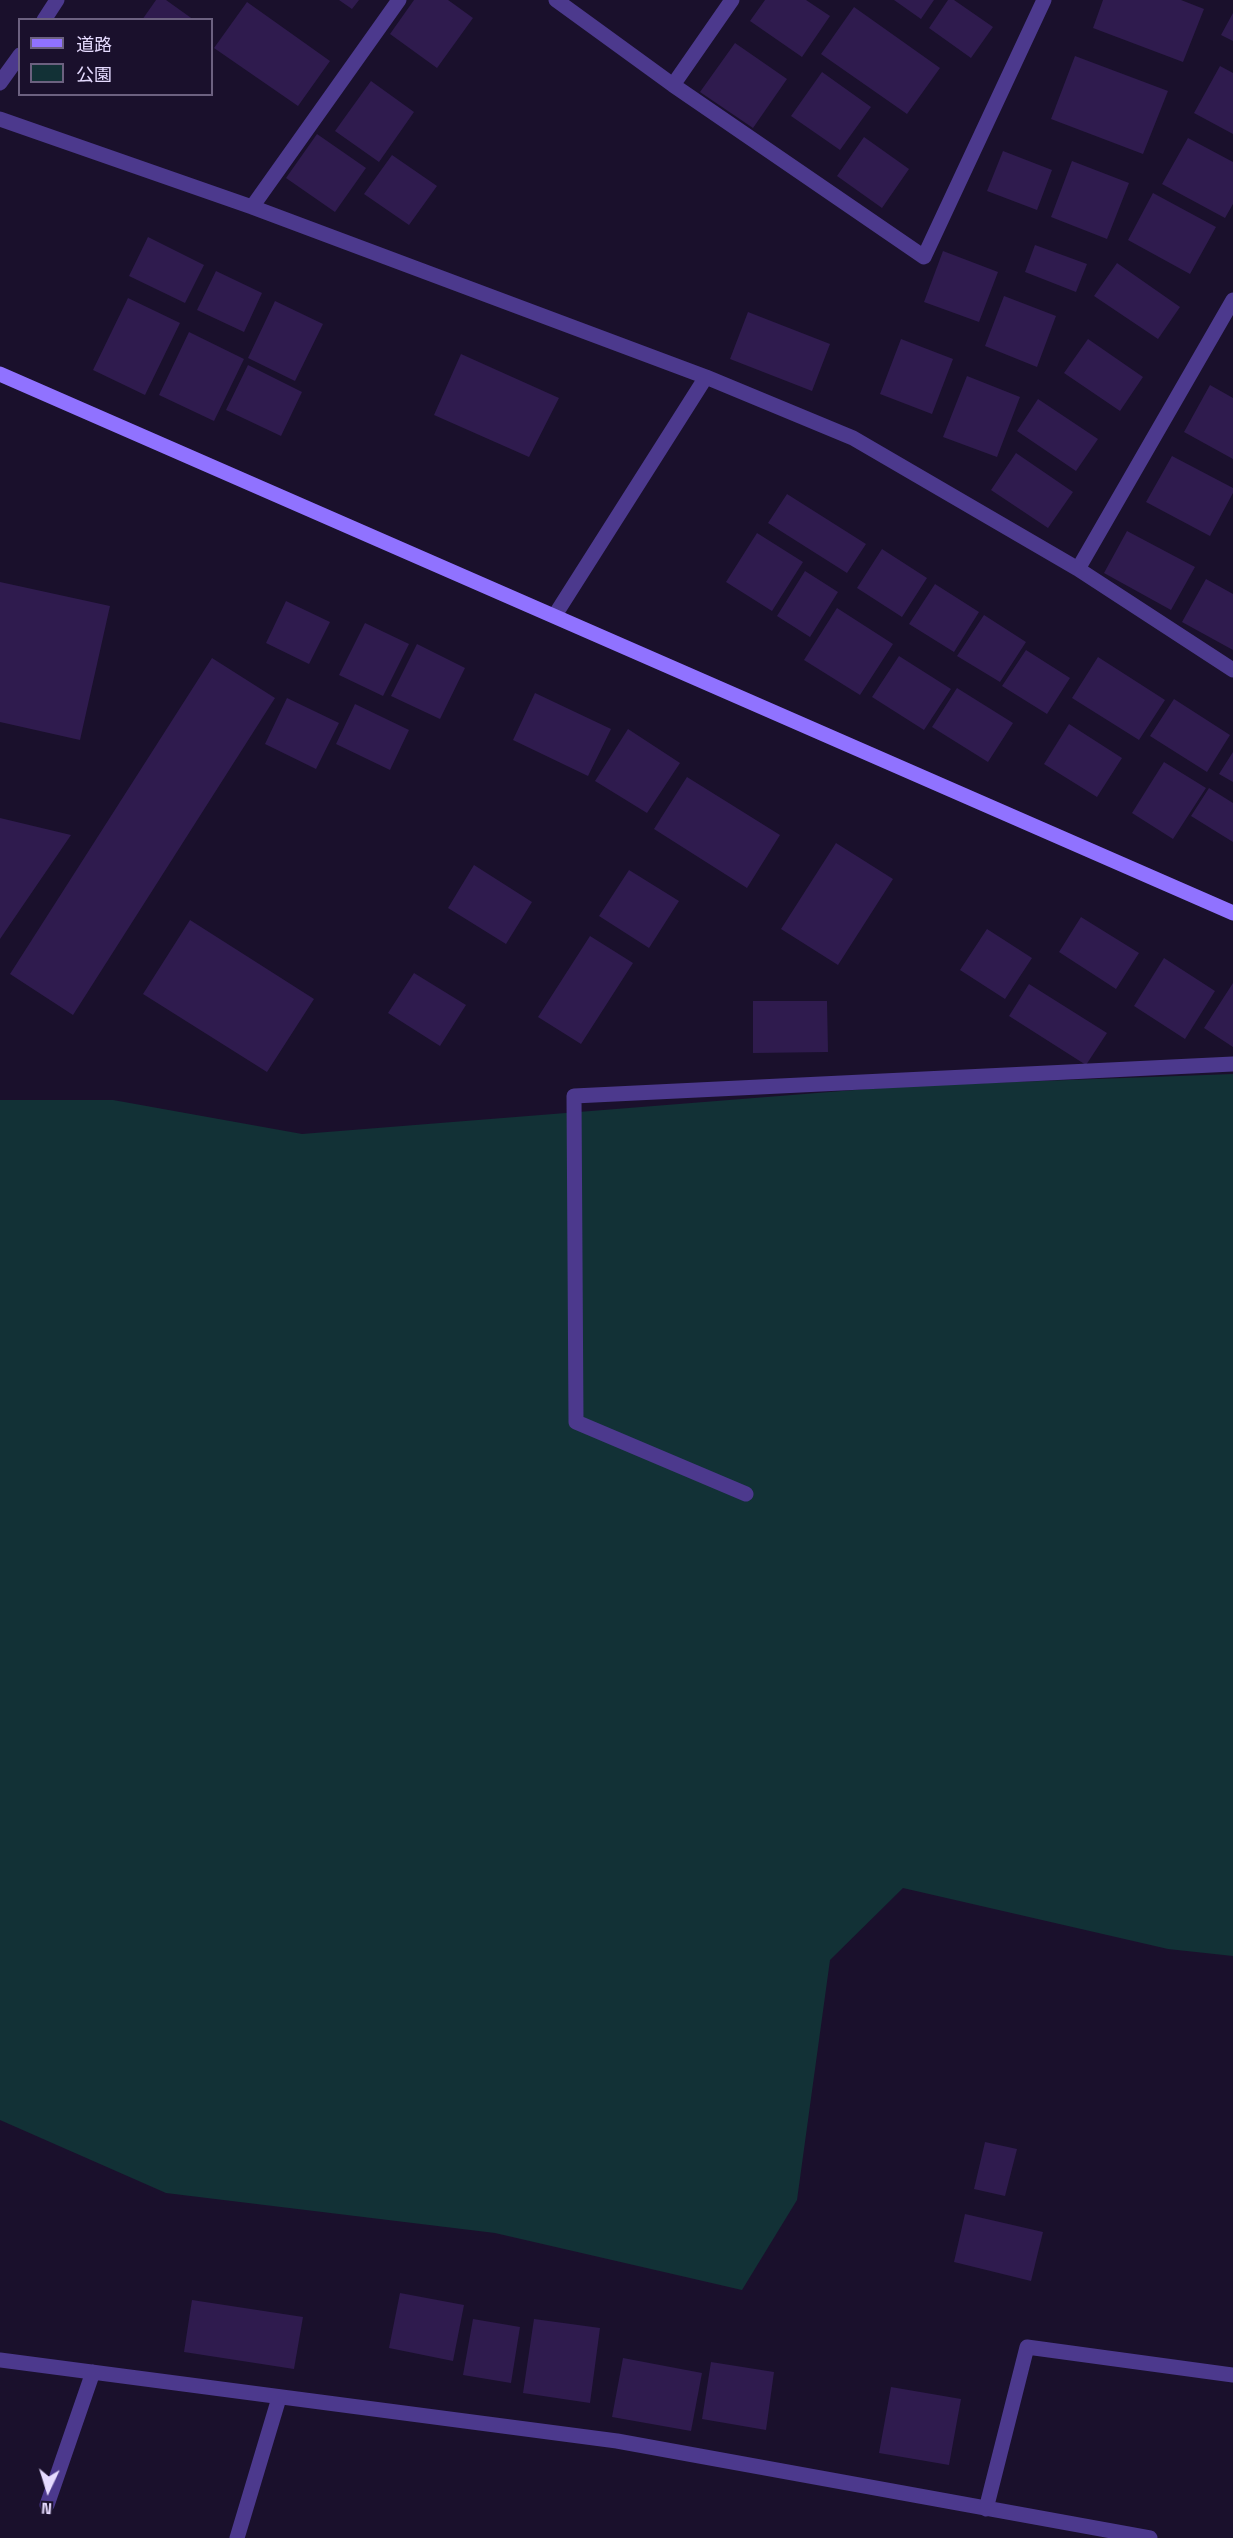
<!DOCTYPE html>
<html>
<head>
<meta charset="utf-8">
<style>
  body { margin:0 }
  #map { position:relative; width:1233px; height:2538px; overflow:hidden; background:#1a102c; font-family:"Space Grotesk","Noto Sans JP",sans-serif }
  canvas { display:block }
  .legend { position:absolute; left:18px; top:18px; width:195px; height:78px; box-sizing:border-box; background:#1a102c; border:2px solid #6c6180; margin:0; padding:8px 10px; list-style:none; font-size:18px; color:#e6dbff }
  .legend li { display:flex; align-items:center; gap:12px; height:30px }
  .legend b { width:30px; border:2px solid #6c6180 }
  .north { position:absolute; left:18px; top:2460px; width:60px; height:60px; -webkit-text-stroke:4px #1a102c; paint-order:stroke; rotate:184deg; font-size:16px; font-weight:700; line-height:24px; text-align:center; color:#e6dbff }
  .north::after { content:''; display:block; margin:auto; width:21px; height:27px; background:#e6dbff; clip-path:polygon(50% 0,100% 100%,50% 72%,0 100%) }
</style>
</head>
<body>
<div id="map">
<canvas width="1233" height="2538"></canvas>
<ul class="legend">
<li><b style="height:8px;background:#9072ff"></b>道路</li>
<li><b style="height:16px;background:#123136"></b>公園</li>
</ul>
<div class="north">N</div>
</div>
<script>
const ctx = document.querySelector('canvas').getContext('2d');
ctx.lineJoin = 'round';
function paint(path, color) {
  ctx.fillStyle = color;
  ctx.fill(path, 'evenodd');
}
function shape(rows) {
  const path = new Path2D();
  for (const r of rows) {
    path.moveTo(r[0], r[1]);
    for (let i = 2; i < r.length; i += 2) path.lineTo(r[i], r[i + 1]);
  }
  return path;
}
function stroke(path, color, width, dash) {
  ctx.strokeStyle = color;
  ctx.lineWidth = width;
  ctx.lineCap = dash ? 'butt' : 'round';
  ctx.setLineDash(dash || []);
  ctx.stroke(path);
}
paint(shape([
  [1233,1074,1233,1956,1168,1949,903,1888,830,1960,797,2200,742,2290,495,2233,166,2193,0,2120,0,1100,113,1100,302,1134,905,1086]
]), '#123136');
paint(shape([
  [156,0,166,0,194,20,142,20],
  [339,0,359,0,352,9],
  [414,0,448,0,473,18,437,68,390,34],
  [765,0,806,0,830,16,802,57,750,21],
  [894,0,934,0,921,19],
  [948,0,954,0,993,27,971,58,929,28],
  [1103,0,1181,0,1204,9,1183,62,1093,28],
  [247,2,330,61,298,106,214,48],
  [854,7,940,68,907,114,821,54],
  [1233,13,1233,41,1221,35],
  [735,43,787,79,753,128,700,92],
  [1075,56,1168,91,1143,154,1051,119],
  [1220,66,1233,73,1233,134,1194,113],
  [822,72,871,107,840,150,791,116],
  [371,81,414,112,379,162,335,131],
  [317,134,366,168,335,212,286,178],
  [864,137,909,169,882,208,837,176],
  [1188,138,1233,162,1233,204,1225,218,1162,184],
  [1003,151,1052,170,1037,210,987,191],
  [392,155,437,186,409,225,364,194],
  [1072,161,1129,183,1107,239,1051,217],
  [1153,193,1216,227,1190,274,1128,240],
  [148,237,204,265,185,303,129,276],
  [1035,245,1087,264,1076,292,1025,272],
  [943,251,998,272,979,322,924,302],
  [1117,263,1180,307,1158,339,1094,296],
  [216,271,262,293,244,332,197,310],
  [1004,296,1056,316,1037,367,985,346],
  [128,298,180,323,145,395,93,370],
  [275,301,323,324,295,381,248,358],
  [748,312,830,344,812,391,730,359],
  [189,332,244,359,214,421,159,395],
  [901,339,953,359,932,414,880,394],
  [1088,339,1143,377,1120,411,1064,373],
  [461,354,559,398,529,457,434,415],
  [248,365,302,392,281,436,226,410],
  [967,376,1020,397,997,457,943,437],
  [1210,385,1233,398,1233,459,1184,432],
  [1038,399,1098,439,1076,471,1017,431],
  [1016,453,1073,492,1048,528,991,490],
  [1172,456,1233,488,1233,493,1210,536,1146,502],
  [787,494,866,544,847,573,768,523],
  [1127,531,1195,567,1171,610,1104,573],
  [757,533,803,562,772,611,726,582],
  [882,549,927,578,902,617,857,588],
  [805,571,838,592,810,637,777,616],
  [1206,579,1233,594,1233,650,1182,622],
  [0,582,110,606,80,740,0,722],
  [935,584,979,612,954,652,909,624],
  [286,601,330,622,309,664,266,643],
  [837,608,893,644,860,695,804,660],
  [984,615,1026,642,1000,682,957,656],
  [365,623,409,644,383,696,339,675],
  [417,644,465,668,440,719,391,696],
  [1026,650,1070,678,1047,714,1002,686],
  [899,656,951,689,924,730,872,697],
  [1098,657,1165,700,1139,740,1072,698],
  [212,658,275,698,73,1015,10,974],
  [957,688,1013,723,988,762,932,727],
  [535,693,611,729,588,776,513,740],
  [287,698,339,723,316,769,265,744],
  [1174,699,1230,735,1207,772,1150,736],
  [355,704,409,730,390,770,336,744],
  [1069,724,1122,758,1097,797,1044,764],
  [628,729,680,763,647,813,595,781],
  [1233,752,1233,782,1219,774],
  [1164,762,1206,788,1173,839,1132,813],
  [687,777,780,835,747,888,654,829],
  [1209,788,1233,803,1233,842,1191,816],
  [0,818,71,835,0,939],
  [836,843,893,879,838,965,781,929],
  [474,865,532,902,506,944,448,908],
  [629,870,679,901,649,948,599,916],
  [1081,917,1139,953,1116,989,1059,952],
  [190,920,314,999,267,1072,143,994],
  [987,929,1032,958,1005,999,960,970],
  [590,936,633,963,581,1044,538,1017],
  [1164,958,1215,991,1185,1039,1134,1006],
  [414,973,466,1005,440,1046,388,1013],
  [1233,983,1233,1047,1204,1028],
  [1029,984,1107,1033,1086,1065,1009,1016],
  [753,1001,827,1001,828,1052,753,1053],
  [985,2142,1017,2149,1005,2196,974,2189],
  [965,2214,1043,2232,1031,2281,954,2262],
  [400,2293,464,2305,453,2361,389,2348],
  [192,2300,303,2317,294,2369,184,2352],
  [473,2319,520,2327,511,2383,463,2375],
  [534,2319,600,2328,590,2403,523,2393],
  [623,2358,702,2373,691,2431,612,2417],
  [711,2362,774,2372,766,2430,702,2419],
  [891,2387,961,2399,949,2465,879,2453]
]), '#2f1b4e');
stroke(shape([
  [556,0,673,85,924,257,1044,0],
  [673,85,732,0],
  [0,119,252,207,706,377,555,615],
  [252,207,399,0],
  [706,377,853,438,1078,569,1233,670],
  [1078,569,1233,300],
  [746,1494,576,1422,574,1096,1233,1064],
  [0,2360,617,2441,1150,2538],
  [47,2505,93,2372],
  [986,2509,1027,2347,1233,2375],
  [237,2538,279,2398]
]), '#4c398d', 15);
stroke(shape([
  [44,20,57,0],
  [0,83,20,55]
]), '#4c398d', 15);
stroke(shape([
  [0,374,1233,913]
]), '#9072ff', 15);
</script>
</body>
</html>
